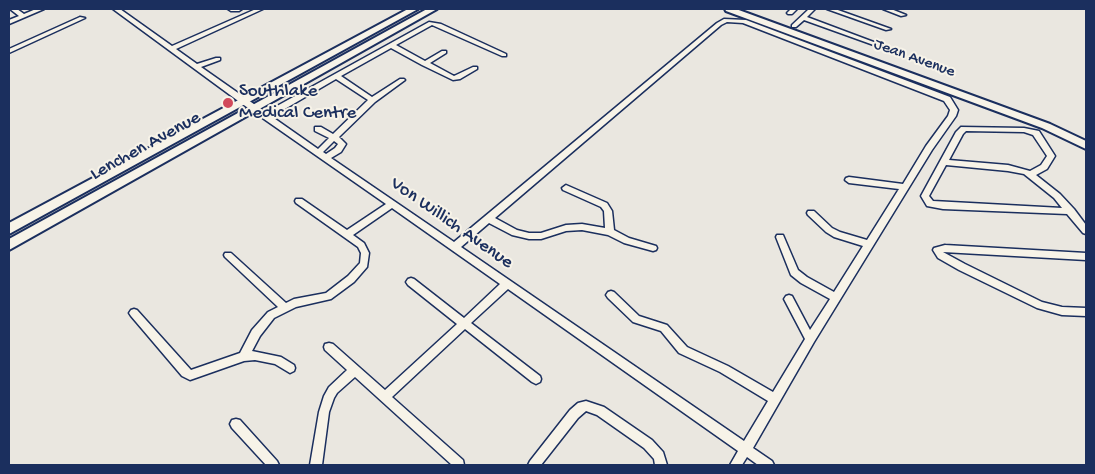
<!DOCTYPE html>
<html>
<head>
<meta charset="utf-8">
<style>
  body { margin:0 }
  #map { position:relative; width:1095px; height:474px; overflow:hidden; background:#eae7e0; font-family:"Gochi Hand",sans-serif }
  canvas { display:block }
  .frame { position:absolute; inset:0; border:10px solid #1b2f5e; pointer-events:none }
</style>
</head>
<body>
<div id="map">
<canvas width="1095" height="474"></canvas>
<div class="frame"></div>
</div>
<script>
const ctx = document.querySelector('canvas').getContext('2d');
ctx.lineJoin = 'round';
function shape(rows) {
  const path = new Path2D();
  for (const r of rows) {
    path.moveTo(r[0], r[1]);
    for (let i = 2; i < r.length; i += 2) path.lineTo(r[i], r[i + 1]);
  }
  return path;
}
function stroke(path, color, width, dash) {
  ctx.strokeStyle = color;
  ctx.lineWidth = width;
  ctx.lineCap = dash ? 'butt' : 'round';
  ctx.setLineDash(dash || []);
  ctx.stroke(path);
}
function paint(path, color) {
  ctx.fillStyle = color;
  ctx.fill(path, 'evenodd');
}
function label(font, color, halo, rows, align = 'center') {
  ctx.font = font + ' "Gochi Hand",sans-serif';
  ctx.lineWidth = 4;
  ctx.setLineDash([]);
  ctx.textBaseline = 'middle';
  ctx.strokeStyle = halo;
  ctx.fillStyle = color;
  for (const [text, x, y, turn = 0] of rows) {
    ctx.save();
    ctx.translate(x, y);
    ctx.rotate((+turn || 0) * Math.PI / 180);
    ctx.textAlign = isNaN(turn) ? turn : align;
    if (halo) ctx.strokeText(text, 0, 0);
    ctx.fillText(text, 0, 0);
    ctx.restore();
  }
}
const street = shape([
  [10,9,17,9,24,14,36,9,44,9,9,24,9,20,19,16,10,9],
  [113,9,120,9,172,46,256,9,263,9,176,49,197,64,216,58,220,58,220,60,201,67,318,149,329,138,315,131,315,127,321,127,333,134,368,100,336,79,283,110,277,110,277,106,429,22,441,24,506,54,506,56,502,56,432,25,396,45,425,61,442,51,446,51,446,53,430,63,454,76,473,67,477,67,477,69,460,79,453,80,422,65,391,48,341,76,372,97,400,79,404,79,405,80,375,102,339,137,346,144,341,152,331,158,454,242,717,23,724,19,746,20,950,97,958,110,956,116,932,150,814,342,753,448,772,461,774,465,758,465,747,457,742,465,730,465,738,451,508,289,471,323,540,376,541,379,540,382,536,384,532,382,465,329,392,397,463,460,464,465,452,465,355,377,337,393,334,398,329,412,322,465,310,465,319,412,324,396,329,387,347,370,325,350,324,347,325,344,329,343,333,344,385,390,457,324,408,285,406,282,408,279,411,278,414,279,464,318,500,284,392,208,353,235,364,243,369,253,367,267,354,282,331,299,296,307,274,318,260,336,252,351,281,357,294,365,295,368,294,371,290,373,275,364,255,360,244,361,190,380,182,376,131,316,129,313,131,310,134,309,137,310,191,370,240,353,252,330,268,312,278,307,225,257,224,255,225,253,231,253,286,303,294,299,326,293,348,276,360,263,361,253,358,247,296,203,295,201,296,199,302,199,347,230,386,204,241,103,113,9],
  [727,22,743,23,944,101,950,110,948,116,926,146,903,184,849,177,846,178,845,180,849,183,899,189,867,240,840,232,832,228,814,211,808,211,807,213,808,215,826,232,834,237,863,246,834,292,807,277,798,270,783,235,777,235,776,237,791,275,801,283,830,299,810,330,792,296,789,295,786,296,784,299,805,339,773,392,728,366,687,347,667,325,639,316,614,292,611,291,608,292,606,295,608,298,633,322,661,331,679,353,720,372,768,401,744,441,461,247,489,223,512,235,529,239,541,239,566,231,582,230,608,235,624,243,653,251,656,250,657,248,656,246,629,238,614,230,612,211,607,203,566,185,562,188,563,190,601,207,604,211,605,228,582,224,566,225,541,233,529,233,517,230,495,218,721,25,727,22],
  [334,141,338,144,335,148,326,154,323,152,334,141],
  [228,9,242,9,239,11,231,11,228,9],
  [791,9,797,9,792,14,788,14,787,13,791,9],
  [809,9,815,9,807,17,887,47,886,48,882,48,804,20,796,27,792,27,792,25,809,9],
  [827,9,835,9,891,29,886,30,827,9],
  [883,9,891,9,906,15,901,16,883,9],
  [80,17,85,18,9,53,9,49,80,17],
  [961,127,1024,128,1039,131,1055,156,1047,169,1036,175,1060,194,1074,209,1086,225,1086,234,1083,233,1067,214,943,209,927,206,921,196,956,132,961,127],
  [966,131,1024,132,1033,135,1047,156,1041,165,1030,171,1008,165,949,160,963,134,966,131],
  [946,165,1008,171,1024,174,1054,198,1062,208,933,201,929,196,946,165],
  [945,245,1086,253,1086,260,943,252,965,264,1042,302,1062,307,1086,308,1086,316,1062,315,1037,308,959,270,938,258,933,250,934,248,945,245],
  [586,401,604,407,652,440,663,452,667,465,655,465,654,459,644,448,597,415,586,411,578,418,541,465,528,465,530,461,570,410,578,403,586,401],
  [236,419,240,420,277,461,279,465,266,465,232,428,230,424,232,420,236,419]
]);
const secondary = shape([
  [408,9,418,9,9,234,9,223,408,9],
  [427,9,437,9,9,250,9,239,427,9],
  [725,9,736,9,1050,124,1086,141,1086,149,1042,128,726,11,725,9]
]);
stroke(street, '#1b2f5e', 3);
stroke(secondary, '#1b2f5e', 4);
paint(street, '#f7f3e8');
paint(secondary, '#f7f3e8');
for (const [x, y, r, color] of [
  [228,103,6,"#d1495b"]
]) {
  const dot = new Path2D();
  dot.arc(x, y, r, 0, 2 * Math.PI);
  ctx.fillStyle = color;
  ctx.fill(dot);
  stroke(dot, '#f7f3e8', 2);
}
label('16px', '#1b2f5e', '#f7f3e8', [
  ["Jean Avenue",914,59,20]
]);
label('19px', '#1b2f5e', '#f7f3e8', [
  ["Southlake",239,92],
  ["Medical Centre",239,114]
], 'left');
label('19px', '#1b2f5e', '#f7f3e8', [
  ["Lenchen Avenue",146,147,-29],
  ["Von Willich Avenue",451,224,35]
]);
</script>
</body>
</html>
